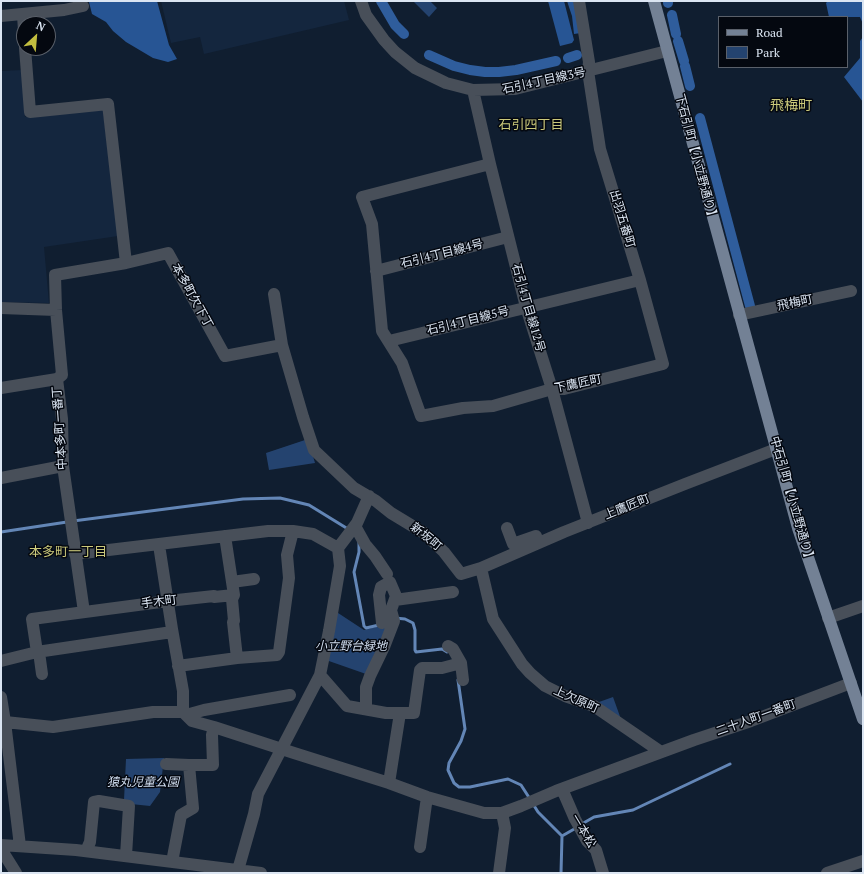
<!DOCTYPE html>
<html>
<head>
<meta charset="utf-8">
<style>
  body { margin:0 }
  #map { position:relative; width:864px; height:874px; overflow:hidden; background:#101e30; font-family:"PT Serif",serif }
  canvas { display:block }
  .frame { position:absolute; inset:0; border:2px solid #dbe5f2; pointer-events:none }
  .legend { position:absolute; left:718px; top:16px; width:130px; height:52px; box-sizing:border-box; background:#040810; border:1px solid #5a606a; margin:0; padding:5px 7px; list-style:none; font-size:12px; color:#dbe5f2 }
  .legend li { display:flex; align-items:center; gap:8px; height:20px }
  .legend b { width:20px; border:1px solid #5a606a }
  .north { position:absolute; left:16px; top:16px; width:40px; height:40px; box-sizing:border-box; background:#040810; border:1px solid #5a606a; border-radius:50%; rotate:26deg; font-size:11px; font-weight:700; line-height:16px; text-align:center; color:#dbe5f2 }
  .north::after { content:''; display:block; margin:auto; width:14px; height:18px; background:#c2bd3f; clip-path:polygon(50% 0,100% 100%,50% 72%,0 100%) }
</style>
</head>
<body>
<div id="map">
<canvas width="864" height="874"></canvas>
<div class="frame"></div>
<ul class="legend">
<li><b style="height:5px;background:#738195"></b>Road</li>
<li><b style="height:11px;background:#24436f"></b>Park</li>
</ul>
<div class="north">N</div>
</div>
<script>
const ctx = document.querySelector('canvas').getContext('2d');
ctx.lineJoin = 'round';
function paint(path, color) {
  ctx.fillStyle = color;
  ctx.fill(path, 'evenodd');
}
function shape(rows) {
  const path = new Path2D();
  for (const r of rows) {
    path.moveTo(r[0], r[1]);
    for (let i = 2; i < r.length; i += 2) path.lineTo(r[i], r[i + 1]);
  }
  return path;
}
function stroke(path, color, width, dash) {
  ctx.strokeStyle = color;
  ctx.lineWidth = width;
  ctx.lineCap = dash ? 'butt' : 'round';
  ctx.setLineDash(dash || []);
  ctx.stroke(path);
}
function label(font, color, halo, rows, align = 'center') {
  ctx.font = font + ' "PT Serif","Noto Sans JP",serif';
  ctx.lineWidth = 3;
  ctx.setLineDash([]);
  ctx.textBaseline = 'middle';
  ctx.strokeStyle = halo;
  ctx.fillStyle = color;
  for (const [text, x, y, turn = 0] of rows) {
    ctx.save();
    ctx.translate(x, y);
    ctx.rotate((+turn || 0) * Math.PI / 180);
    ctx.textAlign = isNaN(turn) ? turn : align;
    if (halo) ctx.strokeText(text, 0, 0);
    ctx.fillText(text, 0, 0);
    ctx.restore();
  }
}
paint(shape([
  [161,1,344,1,349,20,204,54,200,37,171,43],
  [22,70,25,117,103,110,118,236,44,247,49,303,1,302,1,71]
]), '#14263e');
paint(shape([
  [413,1,430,1,437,8,429,17],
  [308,439,315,463,269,470,266,453],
  [335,611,364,630,384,625,388,623,366,674,326,660],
  [613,697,622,722,599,702],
  [164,758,160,792,150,806,131,804,124,800,126,759]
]), '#24436f');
paint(shape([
  [98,1,157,1,169,45,177,59,168,62,153,58,126,42,113,31,106,22,92,14,89,2],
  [548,1,564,1,574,40,572,43,560,46],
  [567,1,577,1,581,33,574,34,572,16],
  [828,1,863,1,863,24,860,17,829,17,826,3],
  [863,37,863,102,844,77,860,58,860,41]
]), '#275594');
stroke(shape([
  [73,521,243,499,280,498,309,505,348,529],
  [1,532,67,522],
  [359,542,359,552,354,572,364,626,366,628,379,625],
  [395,618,405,619,413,623,415,630,415,650,416,652,442,649,447,652],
  [458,680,465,729,461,741,449,763,448,770,454,783,459,787,470,787,508,779,521,785,530,799],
  [533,804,538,812,562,836,561,873],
  [580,825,594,817,633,810,730,764],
  [562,836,576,828]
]), '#6386b6', 3);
stroke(shape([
  [381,1,395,25,404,34],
  [668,1,668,3],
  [672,15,676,34],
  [678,41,684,61],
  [429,55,454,66,470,70,485,72,499,72,516,70,556,61],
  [568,58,577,55],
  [685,66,690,86],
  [700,118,750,306]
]), '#2f5d9c', 10);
stroke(shape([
  [361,1,366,15,384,40,395,52,415,68,446,83,473,90,515,89,667,51],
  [23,15,24,31],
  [1,16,64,10,83,6],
  [25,48,30,112,108,104,126,263],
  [473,90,490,164,526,307,552,389,588,523],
  [490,164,362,197,372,224,382,331,402,363,421,416,463,408,493,406,552,389,564,389,663,364,640,280,600,149,588,71,589,62,579,1],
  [376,271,508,237],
  [274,294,282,345,303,417,314,450,354,488,376,501,391,513,424,533,444,552,461,574,481,568,564,532,685,484,776,449],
  [1,308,56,310],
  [739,315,851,291],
  [389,341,640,280],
  [57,379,62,419,63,466,84,612],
  [1,388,57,379,62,375,56,310,55,275,126,263,168,253,225,356,282,345],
  [1,478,63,466],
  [355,526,365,544,375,556,387,574],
  [507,528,513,544,536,536],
  [225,536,234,595,232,599,234,621,233,622,237,658],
  [159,545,172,629,183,691,183,712],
  [75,554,268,531,293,531,313,534,338,548],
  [481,568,493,619,522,664,530,673,545,686,565,696,594,706,661,752],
  [232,582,254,579],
  [395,600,453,592],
  [828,618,863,606],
  [448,646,453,649,461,663,463,680],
  [37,652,32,619,168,601,214,596,214,597,234,595],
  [39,652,42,674],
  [1,661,37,652,172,632],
  [178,666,237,658,277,655,279,652,289,578,287,555,293,531],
  [320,675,347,706,386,713,400,713,389,783],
  [1,697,5,722,20,846],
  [366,709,366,687,370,676,384,647,394,621,391,610,396,596,390,582,381,587,379,595,382,623],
  [400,713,414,713,420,670,422,668,442,668,461,663],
  [186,715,204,710,290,695],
  [1,723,5,722,53,727,153,712,183,712,192,721,214,727,294,753,389,783,427,797,484,813,502,813,521,806,556,791,694,740,751,721,851,683],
  [166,764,189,765],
  [562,789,575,819,587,841,596,850,603,873],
  [1,845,76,850,261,873],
  [420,847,427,797],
  [1,849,16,873],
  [86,851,90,842,94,802,99,801,129,806,126,856],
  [172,862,181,815,193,808,189,765,213,765,212,735,214,727],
  [238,870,254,814,258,794,320,675,329,631,340,566,338,548,357,523,369,496],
  [499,873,505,828,502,813],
  [827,873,863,861]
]), '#484f59', 12);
stroke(shape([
  [654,1,798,528,863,719]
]), '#738195', 12);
label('12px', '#dbe5f2', '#040810', [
  ["石引4丁目線3号",544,81,-12],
  ["下石引町【小立野通り】",696,158,75],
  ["出羽五番町",622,219,73],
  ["石引4丁目線4号",442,254,-14],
  ["本多町欠下丁",192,296,61],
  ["飛梅町",795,303,-12],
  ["石引4丁目線12号",528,308,74],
  ["石引4丁目線5号",468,321,-14],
  ["下鷹匠町",578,384,-12],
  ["中本多町一番丁",60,428,-94],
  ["中石引町【小立野通り】",792,500,74],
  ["上鷹匠町",627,507,-22],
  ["新坂町",426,537,39],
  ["手木町",159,602,-7],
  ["上欠原町",576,700,24],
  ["二十人町一番町",756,718,-20],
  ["一本松",583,831,59]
]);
label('italic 12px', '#d0ddef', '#040810', [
  ["小立野台緑地",351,647],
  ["猿丸児童公園",143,783]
]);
label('13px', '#cbc97b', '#040810', [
  ["石引四丁目",531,125],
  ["本多町一丁目",68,552]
]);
label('14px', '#cbc97b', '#040810', [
  ["飛梅町",791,106]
]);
</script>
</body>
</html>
